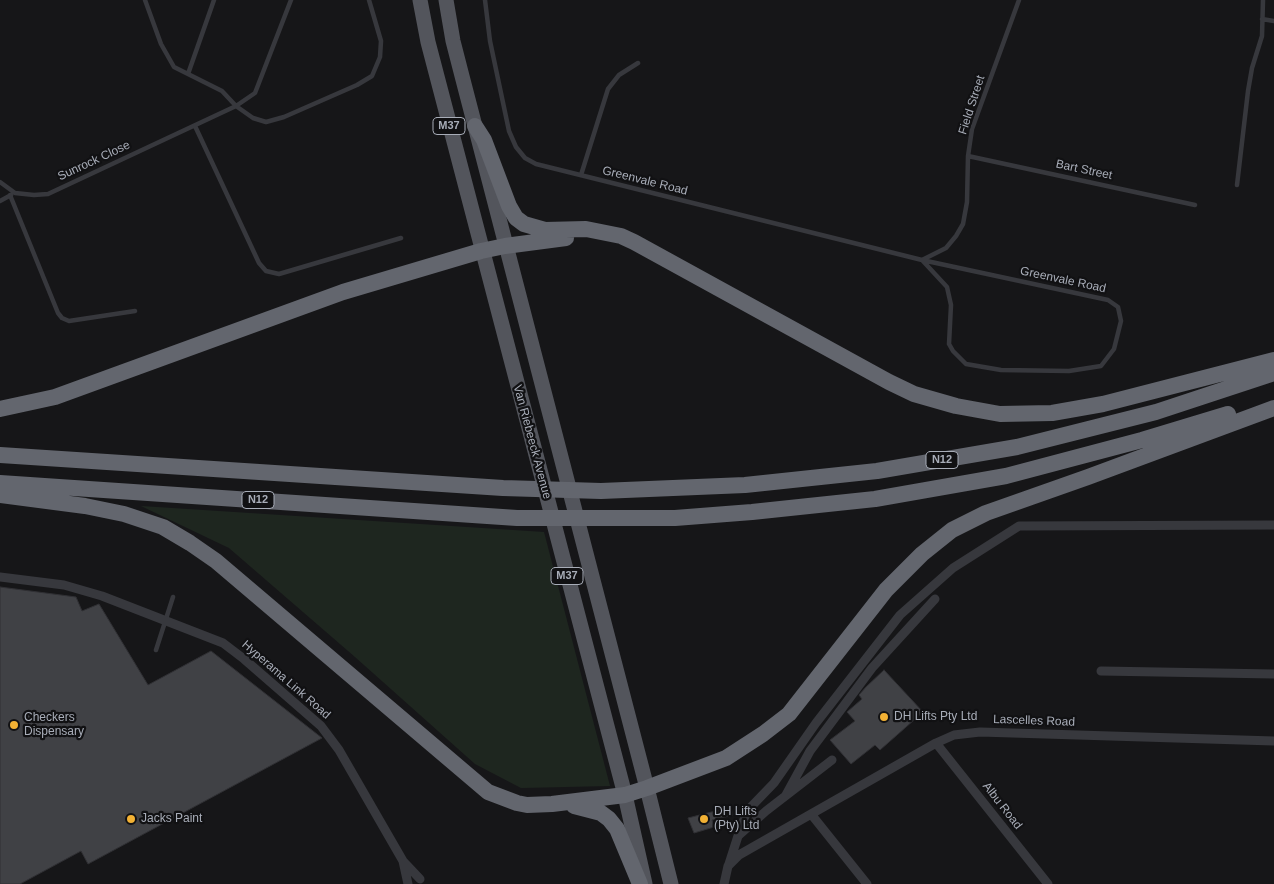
<!DOCTYPE html>
<html>
<head>
<meta charset="utf-8">
<style>
  body { margin:0 }
  canvas { display:block; background:#161618 }
</style>
</head>
<body>
<canvas width="1274" height="884"></canvas>
<script>
const ctx = document.querySelector('canvas').getContext('2d');
ctx.lineJoin = 'round';
function paint(path, color) {
  ctx.fillStyle = color;
  ctx.fill(path, 'evenodd');
}
function shape(rows) {
  const path = new Path2D();
  for (const r of rows) {
    path.moveTo(r[0], r[1]);
    for (let i = 2; i < r.length; i += 2) path.lineTo(r[i], r[i + 1]);
  }
  return path;
}
function stroke(path, color, width, dash) {
  ctx.strokeStyle = color;
  ctx.lineWidth = width;
  ctx.lineCap = dash ? 'butt' : 'round';
  ctx.setLineDash(dash || []);
  ctx.stroke(path);
}
function label(font, color, halo, rows, align = 'center') {
  ctx.font = font + ' Helvetica,sans-serif';
  ctx.lineWidth = 4.5;
  ctx.setLineDash([]);
  ctx.textBaseline = 'middle';
  ctx.strokeStyle = halo;
  ctx.fillStyle = color;
  for (const [text, x, y, turn = 0] of rows) {
    ctx.save();
    ctx.translate(x, y);
    ctx.rotate((+turn || 0) * Math.PI / 180);
    ctx.textAlign = isNaN(turn) ? turn : align;
    if (halo) ctx.strokeText(text, 0, 0);
    ctx.fillText(text, 0, 0);
    ctx.restore();
  }
}
paint(shape([
  [141,506,544,532,610,786,521,788,475,764,355,657,229,548]
]), '#1e261f');
const building = shape([
  [0,587,76,597,82,611,99,604,148,685,211,651,322,738,88,864,81,851,20,884,0,884,0,587],
  [884,670,923,712,880,750,875,745,851,764,830,740,855,721,847,712,862,699,859,695,866,687,884,670],
  [731,807,733,815,712,820,714,827,694,833,688,818,731,807]
]);
paint(building, '#404145');
stroke(building, '#303034', 1);
stroke(shape([
  [145,0,161,44,174,67,222,91,236,106,253,118,266,122,284,117,357,85,372,76,380,57,381,41,369,0],
  [485,0,490,41,509,131,516,147,525,158,536,164,922,260,1108,300,1118,307,1121,321,1114,349,1101,366,1069,371,1001,370,966,364,953,351,949,344,951,305,947,287,922,260],
  [1262,19,1274,21],
  [188,74,214,0],
  [195,126,259,263,266,271,279,274,401,238],
  [968,156,1195,205],
  [581,175,608,89,619,75,638,63],
  [0,182,15,193,34,195,48,194,236,106,255,93,291,0],
  [1237,185,1248,91,1252,68,1262,36,1263,0],
  [10,195,58,313,62,318,69,321,135,311],
  [0,201,11,195],
  [922,260,946,248,956,236,963,224,967,202,968,156,972,129,1019,0],
  [156,650,173,597]
]), '#37383d', 4.5);
stroke(shape([
  [0,577,64,585,102,596,223,643,244,659,321,726,339,750,403,861,420,879],
  [1101,671,1274,674],
  [936,743,1048,884],
  [786,795,810,751,872,668,935,599],
  [811,814,867,884],
  [738,836,747,811,774,783,816,723,900,615,953,568,1019,526,1274,525],
  [403,861,408,884],
  [729,864,738,836,766,811,832,760],
  [724,884,728,866,739,855,936,743,954,735,980,732,1274,741]
]), '#37383d', 9);
stroke(shape([
  [420,0,428,42,625,795,645,884],
  [446,0,453,41,462,76,647,788,671,884]
]), '#53555c', 15);
stroke(shape([
  [475,126,484,140,509,206,516,218,524,224,545,230,586,229,621,236,634,242,889,382,914,394,956,406,1000,414,1052,413,1103,404,1274,360],
  [0,409,55,397,343,292,481,251,505,246,566,238],
  [0,455,503,488,601,491,745,485,877,471,1017,447,1156,412,1274,373],
  [0,483,517,518,675,518,752,512,875,499,1006,476,1142,440,1228,414],
  [0,495,85,506,124,514,163,527,190,543,216,561,488,792,517,803,527,805,552,804,625,795,647,788,726,758,763,734,789,714,886,590,922,554,952,530,986,513,1088,477,1274,408],
  [574,806,601,813,609,819,617,829,640,884]
]), '#63666e', 16);
for (const [x, y, r, color] of [
  [884,717,5,"#f2b134"],
  [14,725,5,"#f2b134"],
  [131,819,5,"#f2b134"],
  [704,819,5,"#f2b134"]
]) {
  const dot = new Path2D();
  dot.arc(x, y, r, 0, 2 * Math.PI);
  ctx.fillStyle = color;
  ctx.fill(dot);
  stroke(dot, '#111113', 2);
}
for (const [x, y, w] of [
  [449,126,32],
  [942,460,32],
  [258,500,32],
  [567,576,32]
]) {
  const box = new Path2D();
  box.roundRect(x - w / 2, y - 8.5, w, 17, 4);
  ctx.fillStyle = '#111113';
  ctx.fill(box);
  stroke(box, '#a8adb8', 1);
}
label('bold 11px', '#a8adb8', null, [
  ["M37",449,126],
  ["N12",942,460],
  ["N12",258,500],
  ["M37",567,576]
]);
label('12px', '#a8adb8', '#111113', [
  ["Field Street",972,105,-72],
  ["Sunrock Close",94,161,-25],
  ["Bart Street",1084,170,12],
  ["Greenvale Road",645,181,14],
  ["Greenvale Road",1063,280,12],
  ["Van Riebeeck Avenue",532,442,75],
  ["Hyperama Link Road",286,680,41],
  ["Lascelles Road",1034,721,2],
  ["Albu Road",1002,806,52]
]);
label('12px', '#a8adb8', '#111113', [
  ["DH Lifts Pty Ltd",894,717],
  ["Checkers",24,718],
  ["Dispensary",24,732],
  ["DH Lifts",714,812],
  ["(Pty) Ltd",714,826],
  ["Jacks Paint",141,819]
], 'left');
</script>
</body>
</html>
